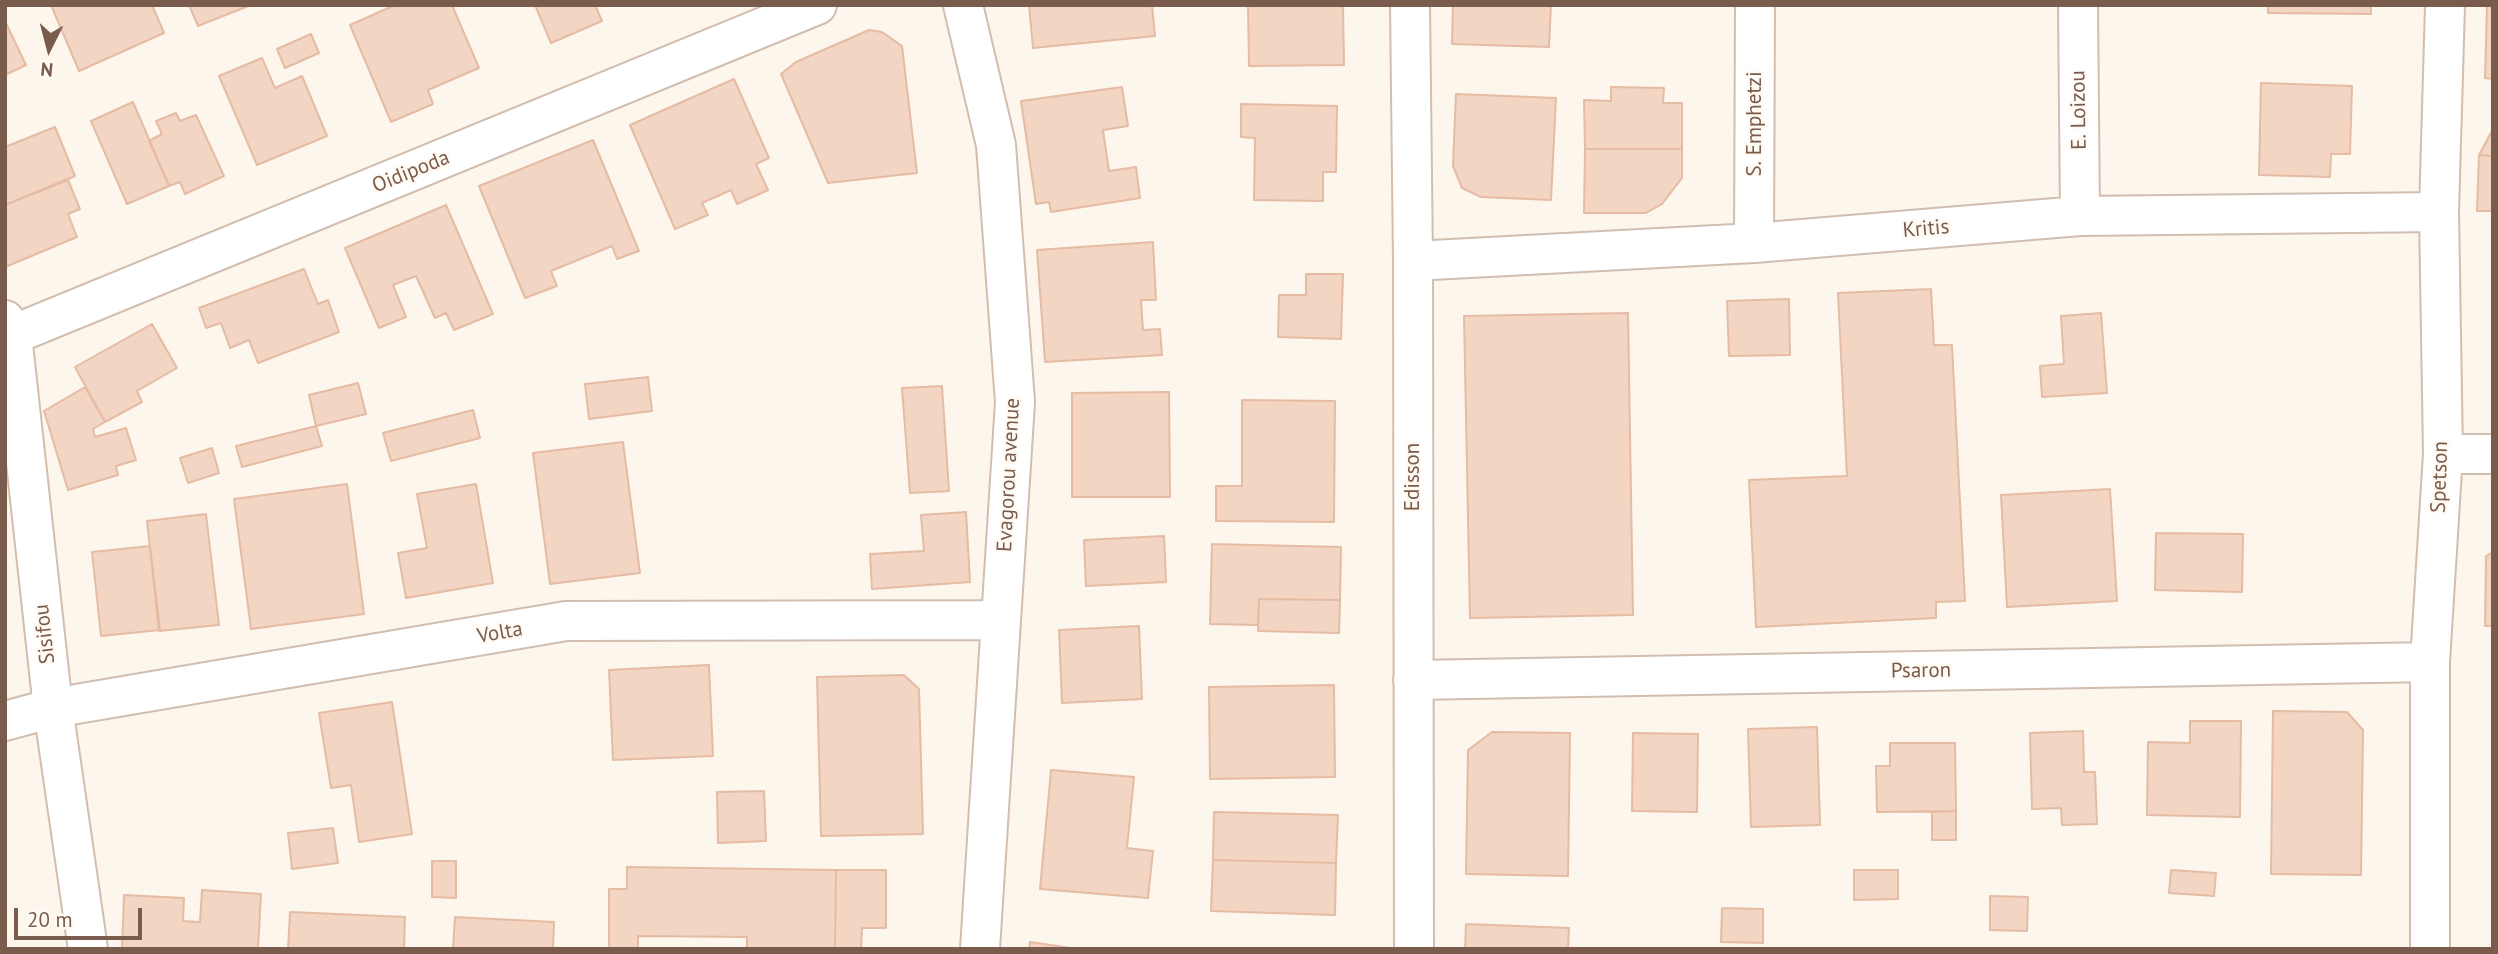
<!DOCTYPE html>
<html>
<head>
<meta charset="utf-8">
<style>
  body { margin:0 }
  #map { position:relative; width:2498px; height:954px; overflow:hidden; background:#fdf6ec; font-family:"PT Sans",sans-serif }
  canvas { display:block }
  .frame { position:absolute; inset:0; border:7px solid #7a5c4d; pointer-events:none }
  .north { position:absolute; left:14px; top:14px; width:70px; height:70px; -webkit-text-stroke:5px #fffaf3; paint-order:stroke; rotate:186deg; font-size:19px; font-weight:700; line-height:28px; text-align:center; color:#7a5c4d }
  .north::after { content:''; display:block; margin:auto; width:24px; height:32px; background:#7a5c4d; clip-path:polygon(50% 0,100% 100%,50% 72%,0 100%) }
  .scale { position:absolute; left:14px; top:908px; width:128px; height:32px; box-sizing:border-box; border:4px solid #7a5c4d; border-top:0; padding-left:9px; font-size:21px; line-height:24px; white-space:nowrap; color:#7a5c4d; -webkit-text-stroke:5px #fffaf3; paint-order:stroke }
</style>
</head>
<body>
<div id="map">
<canvas width="2498" height="954"></canvas>
<div class="frame"></div>
<div class="north">N</div>
<div class="scale">20 m</div>
</div>
<script>
const ctx = document.querySelector('canvas').getContext('2d');
ctx.lineJoin = 'round';
function paint(path, color) {
  ctx.fillStyle = color;
  ctx.fill(path, 'evenodd');
}
function shape(rows) {
  const path = new Path2D();
  for (const r of rows) {
    path.moveTo(r[0], r[1]);
    for (let i = 2; i < r.length; i += 2) path.lineTo(r[i], r[i + 1]);
  }
  return path;
}
function stroke(path, color, width, dash) {
  ctx.strokeStyle = color;
  ctx.lineWidth = width;
  ctx.lineCap = dash ? 'butt' : 'round';
  ctx.setLineDash(dash || []);
  ctx.stroke(path);
}
function label(font, color, halo, rows, align = 'center') {
  ctx.font = font + ' "PT Sans",sans-serif';
  ctx.lineWidth = 5;
  ctx.setLineDash([]);
  ctx.textBaseline = 'middle';
  ctx.strokeStyle = halo;
  ctx.fillStyle = color;
  for (const [text, x, y, turn = 0] of rows) {
    ctx.save();
    ctx.translate(x, y);
    ctx.rotate((+turn || 0) * Math.PI / 180);
    ctx.textAlign = isNaN(turn) ? turn : align;
    if (halo) ctx.strokeText(text, 0, 0);
    ctx.fillText(text, 0, 0);
    ctx.restore();
  }
}
const building = shape([
  [51,5,152,5,164,33,79,71,51,5],
  [189,5,251,5,198,26,189,5],
  [395,5,452,5,479,68,428,90,433,104,391,122,350,25,395,5],
  [535,5,595,5,602,21,551,43,535,5],
  [1029,5,1152,5,1155,36,1033,48,1029,5],
  [1248,5,1343,5,1344,65,1249,66,1248,5],
  [1453,5,1551,5,1549,47,1452,44,1453,5],
  [2268,5,2371,5,2371,14,2268,13,2268,5],
  [2487,5,2493,5,2493,79,2485,78,2487,5],
  [5,21,26,65,5,75,5,21],
  [869,30,882,32,902,46,917,173,828,183,781,74,796,62,869,30],
  [311,34,319,53,285,68,277,49,311,34],
  [262,58,275,88,302,76,327,136,257,165,219,76,262,58],
  [734,79,769,158,756,164,768,190,737,204,731,190,702,203,708,215,675,229,630,125,734,79],
  [2261,83,2352,86,2350,154,2331,154,2330,177,2259,175,2261,83],
  [1122,87,1128,126,1103,130,1109,171,1136,167,1140,198,1051,212,1049,202,1036,204,1021,101,1122,87],
  [1611,87,1664,88,1663,103,1682,103,1682,149,1585,149,1584,100,1611,101,1611,87],
  [1456,94,1556,98,1551,200,1481,197,1462,188,1453,166,1456,94],
  [133,102,169,186,127,204,91,121,133,102],
  [1241,104,1337,106,1336,172,1323,172,1323,201,1254,200,1255,138,1241,137,1241,104],
  [176,113,180,121,196,115,224,176,185,194,180,182,169,186,149,141,162,134,156,121,176,113],
  [55,127,75,176,5,205,5,147,55,127],
  [2493,129,2493,156,2479,155,2493,129],
  [593,140,639,251,617,259,612,246,551,271,557,286,525,298,479,186,593,140],
  [1585,149,1682,149,1682,178,1662,204,1646,213,1584,213,1585,149],
  [2479,155,2493,156,2493,211,2477,211,2479,155],
  [68,180,80,209,68,214,77,237,5,267,5,205,68,180],
  [446,205,493,314,454,330,446,313,435,318,416,276,393,285,406,317,379,328,345,248,446,205],
  [1153,242,1156,300,1141,300,1143,330,1160,329,1162,355,1045,362,1037,250,1153,242],
  [304,269,318,304,328,300,339,332,258,363,249,340,230,348,221,323,206,328,199,308,304,269],
  [1306,274,1343,274,1341,339,1278,337,1279,295,1306,295,1306,274],
  [1931,289,1934,345,1952,345,1965,601,1936,602,1936,618,1756,627,1749,480,1847,476,1838,293,1931,289],
  [1789,299,1790,355,1729,356,1727,301,1789,299],
  [1628,313,1633,615,1470,618,1464,316,1628,313],
  [2101,313,2107,393,2042,397,2040,366,2064,364,2061,316,2101,313],
  [152,324,177,368,137,391,142,402,105,422,75,367,152,324],
  [648,377,652,411,589,419,585,384,648,377],
  [358,383,366,414,316,426,309,395,358,383],
  [942,386,949,491,910,493,902,388,942,386],
  [85,387,105,422,93,429,95,437,126,428,136,460,116,466,118,475,68,490,44,411,85,387],
  [1169,392,1170,497,1072,497,1072,393,1169,392],
  [1242,400,1335,401,1334,522,1216,521,1216,486,1242,486,1242,400],
  [473,410,480,438,391,461,383,433,473,410],
  [316,426,322,446,242,467,236,446,316,426],
  [623,442,640,573,550,584,533,453,623,442],
  [212,448,219,473,188,483,180,458,212,448],
  [347,484,364,614,251,629,234,499,347,484],
  [476,484,493,583,406,598,398,553,427,548,417,494,476,484],
  [2110,489,2117,601,2007,607,2001,495,2110,489],
  [966,512,970,582,872,589,870,554,924,551,921,515,966,512],
  [206,514,219,625,159,631,147,521,206,514],
  [2156,533,2243,534,2242,592,2155,590,2156,533],
  [1164,536,1166,582,1086,586,1084,540,1164,536],
  [1212,544,1341,547,1340,600,1259,599,1258,625,1210,624,1212,544],
  [150,546,160,630,101,636,92,552,150,546],
  [2493,552,2493,626,2485,626,2486,556,2493,552],
  [1259,599,1340,600,1339,633,1258,631,1259,599],
  [1139,626,1142,699,1062,703,1059,630,1139,626],
  [709,665,713,756,613,760,609,670,709,665],
  [904,675,919,689,923,834,821,836,817,677,904,675],
  [1334,685,1335,777,1210,779,1209,687,1334,685],
  [392,702,412,834,359,842,351,785,331,788,319,713,392,702],
  [2273,711,2347,712,2363,730,2361,875,2271,874,2273,711],
  [2190,721,2241,721,2240,817,2147,815,2148,742,2190,743,2190,721],
  [1817,727,1820,825,1751,827,1748,729,1817,727],
  [2083,731,2084,772,2095,772,2097,824,2062,825,2061,808,2032,809,2030,733,2083,731],
  [1492,732,1570,733,1568,876,1466,874,1468,750,1492,732],
  [1633,733,1698,734,1697,812,1632,811,1633,733],
  [1890,743,1955,743,1956,811,1877,812,1876,766,1890,766,1890,743],
  [1051,770,1134,777,1127,848,1153,851,1148,898,1040,889,1051,770],
  [764,791,766,841,718,843,717,792,764,791],
  [1956,811,1956,840,1932,840,1932,812,1956,811],
  [1214,812,1338,815,1336,863,1213,860,1214,812],
  [333,828,338,863,292,869,288,833,333,828],
  [1213,860,1336,863,1335,915,1211,911,1213,860],
  [432,861,456,861,456,898,432,897,432,861],
  [627,867,836,870,835,949,747,949,747,937,638,936,638,949,609,949,609,889,627,889,627,867],
  [836,870,886,870,886,928,862,928,861,949,835,949,836,870],
  [1854,870,1898,870,1898,899,1854,900,1854,870],
  [2171,870,2216,873,2214,896,2169,893,2171,870],
  [202,890,261,894,258,949,122,949,124,895,184,898,183,921,200,922,202,890],
  [1990,896,2028,897,2027,931,1990,930,1990,896],
  [1722,908,1763,909,1763,943,1721,942,1722,908],
  [290,912,405,917,404,949,288,949,290,912],
  [455,917,554,922,553,949,453,949,455,917],
  [1466,924,1569,928,1568,949,1465,949,1466,924],
  [1030,942,1078,949,1029,949,1030,942]
]);
paint(building, '#f3d5c3');
stroke(building, '#e6bba3', 2);
const minor = shape([
  [963,5,996,145,1015,402,980,949],
  [1410,5,1413,261,1414,949],
  [2078,5,2080,216],
  [1754,243,1755,5],
  [1413,261,1754,243,2080,216,2439,212],
  [5,320,12,335,53,708,88,949],
  [5,338,817,5],
  [2443,454,2493,454],
  [1413,680,2430,662],
  [5,721,53,708,566,621,1001,620],
  [2430,949,2430,662,2443,454,2439,212,2445,5]
]);
stroke(minor, '#d1beb0', 42);
stroke(minor, '#fff', 38);
label('21px', '#7a5c4d', '#fffaf3', [
  ["E. Loizou",2079,110,-91],
  ["S. Emphetzi",1755,124,-90],
  ["Oidipoda",411,172,-22],
  ["Kritis",1926,229,-5],
  ["Evagorou avenue",1009,475,-87],
  ["Edisson",1413,477,-90],
  ["Spetson",2440,477,-88],
  ["Volta",500,633,-10],
  ["Sisifou",45,634,-96],
  ["Psaron",1921,671,-1]
]);
</script>
</body>
</html>
